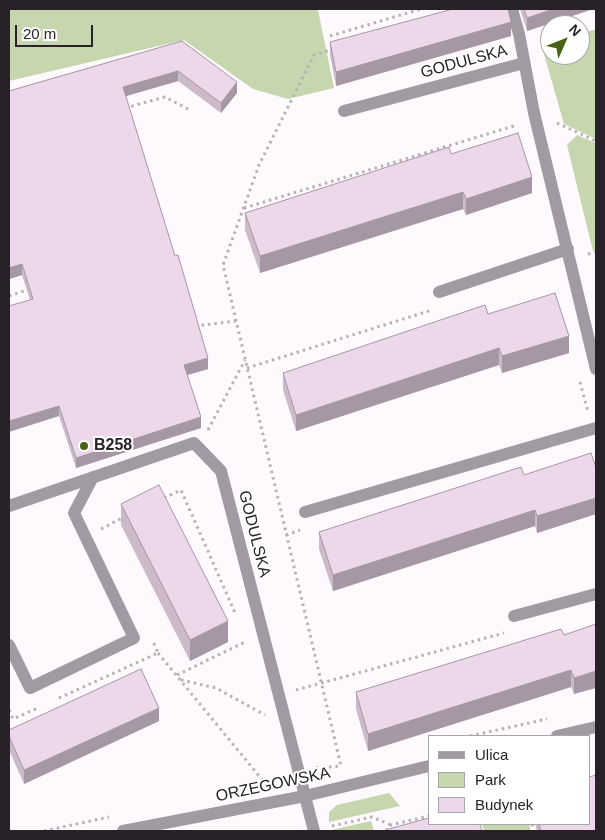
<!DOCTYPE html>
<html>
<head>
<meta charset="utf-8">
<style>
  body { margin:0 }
  #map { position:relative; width:605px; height:840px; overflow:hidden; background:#fdf9fd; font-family:Helvetica,sans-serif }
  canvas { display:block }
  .frame { position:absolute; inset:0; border:10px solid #292128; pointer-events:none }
  .legend { position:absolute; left:428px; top:735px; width:162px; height:90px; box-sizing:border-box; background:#fff; border:1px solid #a9a6a9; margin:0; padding:6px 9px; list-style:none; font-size:15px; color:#292128 }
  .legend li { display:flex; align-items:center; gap:10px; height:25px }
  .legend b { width:25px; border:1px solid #a9a6a9 }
  .north { position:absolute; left:540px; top:15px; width:50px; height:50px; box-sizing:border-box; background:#fff; border:1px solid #a9a6a9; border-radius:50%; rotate:46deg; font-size:14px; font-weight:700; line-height:20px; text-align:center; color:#292128 }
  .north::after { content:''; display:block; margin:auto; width:18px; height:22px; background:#4a6313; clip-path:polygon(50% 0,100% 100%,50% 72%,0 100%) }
  .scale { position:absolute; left:15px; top:25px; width:78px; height:22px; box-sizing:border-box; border:2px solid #292128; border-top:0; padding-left:6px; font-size:15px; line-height:18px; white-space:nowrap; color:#292128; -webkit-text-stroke:4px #fff; paint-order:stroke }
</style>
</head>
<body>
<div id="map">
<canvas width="605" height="840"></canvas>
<div class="frame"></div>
<ul class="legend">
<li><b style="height:6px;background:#a29aa2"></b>Ulica</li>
<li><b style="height:14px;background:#c6d6af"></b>Park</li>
<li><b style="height:14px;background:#edd8eb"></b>Budynek</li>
</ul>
<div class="north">N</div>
<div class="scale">20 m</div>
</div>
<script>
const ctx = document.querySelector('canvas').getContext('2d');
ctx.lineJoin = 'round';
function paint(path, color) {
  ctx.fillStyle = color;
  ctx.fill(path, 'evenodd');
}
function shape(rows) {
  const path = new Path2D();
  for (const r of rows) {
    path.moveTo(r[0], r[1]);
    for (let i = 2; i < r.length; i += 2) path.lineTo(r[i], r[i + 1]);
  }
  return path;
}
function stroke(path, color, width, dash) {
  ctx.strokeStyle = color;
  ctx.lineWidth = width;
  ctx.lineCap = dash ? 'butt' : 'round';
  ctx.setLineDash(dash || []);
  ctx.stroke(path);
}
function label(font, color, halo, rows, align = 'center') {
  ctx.font = font + ' Helvetica,sans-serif';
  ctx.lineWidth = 4;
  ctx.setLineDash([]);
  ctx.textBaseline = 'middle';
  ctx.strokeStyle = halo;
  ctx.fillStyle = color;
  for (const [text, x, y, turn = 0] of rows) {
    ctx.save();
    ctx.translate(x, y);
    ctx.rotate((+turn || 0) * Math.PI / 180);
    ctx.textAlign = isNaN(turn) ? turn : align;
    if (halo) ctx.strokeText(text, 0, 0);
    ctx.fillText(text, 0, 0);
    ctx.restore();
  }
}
paint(shape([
  [9,9,322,9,318,10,334,88,288,99,253,89,184,40,9,81],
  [596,29,596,139,564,124,542,47,550,45,550,55,580,55,580,34],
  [577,135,596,143,596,250,593,251,567,145],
  [389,793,400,806,329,822,329,812,337,805],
  [371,821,374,831,331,830],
  [482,824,529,824,531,831,484,831]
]), '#c6d6af');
stroke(shape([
  [330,36,421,9],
  [334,49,314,55,259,165,223,265,341,766],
  [125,108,165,97,190,110],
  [557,123,596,141],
  [244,208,517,125],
  [588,254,596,252],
  [9,296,30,289],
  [195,326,236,321],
  [247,368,432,310],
  [580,382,588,412],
  [208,430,245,360],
  [164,498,181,490,236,615],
  [101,529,124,517],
  [286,535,300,530],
  [158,653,264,782,281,778],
  [177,675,245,642],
  [181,680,216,688,265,715],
  [296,690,504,633],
  [59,698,158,653,153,641],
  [9,710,13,719,38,708],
  [470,736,547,719],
  [316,768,340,766],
  [532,824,534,831],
  [332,826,372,817,391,825],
  [44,831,109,817],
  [386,831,391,825,429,816]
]), '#b7b1b6', 3, [2.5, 4]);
stroke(shape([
  [512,9,519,34,534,113,596,369],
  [344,111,524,63],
  [439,292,568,249],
  [9,506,194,443,221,471,314,831],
  [305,512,596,428],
  [514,616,596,594],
  [9,645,30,688,134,638,74,513,93,477],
  [557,736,596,727],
  [123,831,305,796,429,766]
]), '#a29aa2', 12);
paint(shape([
  [520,9,593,9,527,31],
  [511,36,336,86,330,55,330,42],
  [182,41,237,93,221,113,178,81,126,96,208,369,187,375,201,428,76,468,59,416,30,300,22,275,9,279,9,91],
  [451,154,532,193,466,215,463,209,260,273,245,230,245,213],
  [488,314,569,353,502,373,499,365,296,431,283,390,283,373],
  [596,468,596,514,537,533,535,526,333,591,319,549,319,532,524,475],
  [121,504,228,642,190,661,121,525],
  [596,624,574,694,571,687,368,751,356,709,356,692,564,635],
  [159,721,24,784,9,750,9,730],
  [535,824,589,824,596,831,537,831]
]), '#ccbaca');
paint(shape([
  [553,9,593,9,527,31,527,18],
  [511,22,511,36,336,86,336,72],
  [178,71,178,81,123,97,123,87],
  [237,82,237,93,221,113,221,103],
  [532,177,532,193,466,215,466,199],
  [463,192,463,209,260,273,260,256],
  [22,264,22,275,9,279,9,268],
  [569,336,569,353,502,373,502,356],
  [499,348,499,365,296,431,296,415],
  [208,358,208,369,184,376,184,365],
  [59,406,59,416,9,432,9,421],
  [201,417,201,428,76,468,76,458],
  [596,498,596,514,537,533,537,516],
  [535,510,535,526,333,591,333,575],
  [228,621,228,642,190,661,190,640],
  [571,670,571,687,368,751,368,734],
  [596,671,596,688,574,694,574,678],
  [159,708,159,721,24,784,24,770]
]), '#a697a4');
const building = shape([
  [453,9,508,9,511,22,336,72,330,42,453,9],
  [524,9,553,9,527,18,524,9],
  [182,41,237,82,221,103,178,71,123,87,175,256,178,255,208,358,184,365,201,417,76,458,59,406,9,421,9,306,33,299,22,264,9,268,9,91,182,41],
  [518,133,532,177,466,199,463,192,260,256,245,213,449,147,451,154,518,133],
  [555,293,569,336,502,356,499,348,296,415,283,373,485,305,488,314,555,293],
  [591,453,596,468,596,498,537,516,535,510,333,575,319,532,521,467,524,475,591,453],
  [159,485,228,621,190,640,121,504,159,485],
  [596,624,596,671,574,678,571,670,368,734,356,692,561,629,564,635,596,624],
  [141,669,159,708,24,770,9,736,9,730,141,669],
  [596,775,596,831,541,831,539,824,589,824,589,777,596,775],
  [429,818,429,824,480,824,482,831,385,831,385,830,429,818]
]);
paint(building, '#edd8eb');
stroke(building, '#a697a4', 1);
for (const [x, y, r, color] of [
  [84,446,5,"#4a6313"]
]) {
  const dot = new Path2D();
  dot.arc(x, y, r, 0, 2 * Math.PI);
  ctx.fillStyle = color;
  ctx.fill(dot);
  stroke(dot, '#fff', 2);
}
label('16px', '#292128', '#fff', [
  ["GODULSKA",464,62,-15],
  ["GODULSKA",254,534,76],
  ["ORZEGOWSKA",273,785,-12]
]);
label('bold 16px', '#292128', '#fff', [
  ["B258",94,446]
], 'left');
</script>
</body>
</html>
